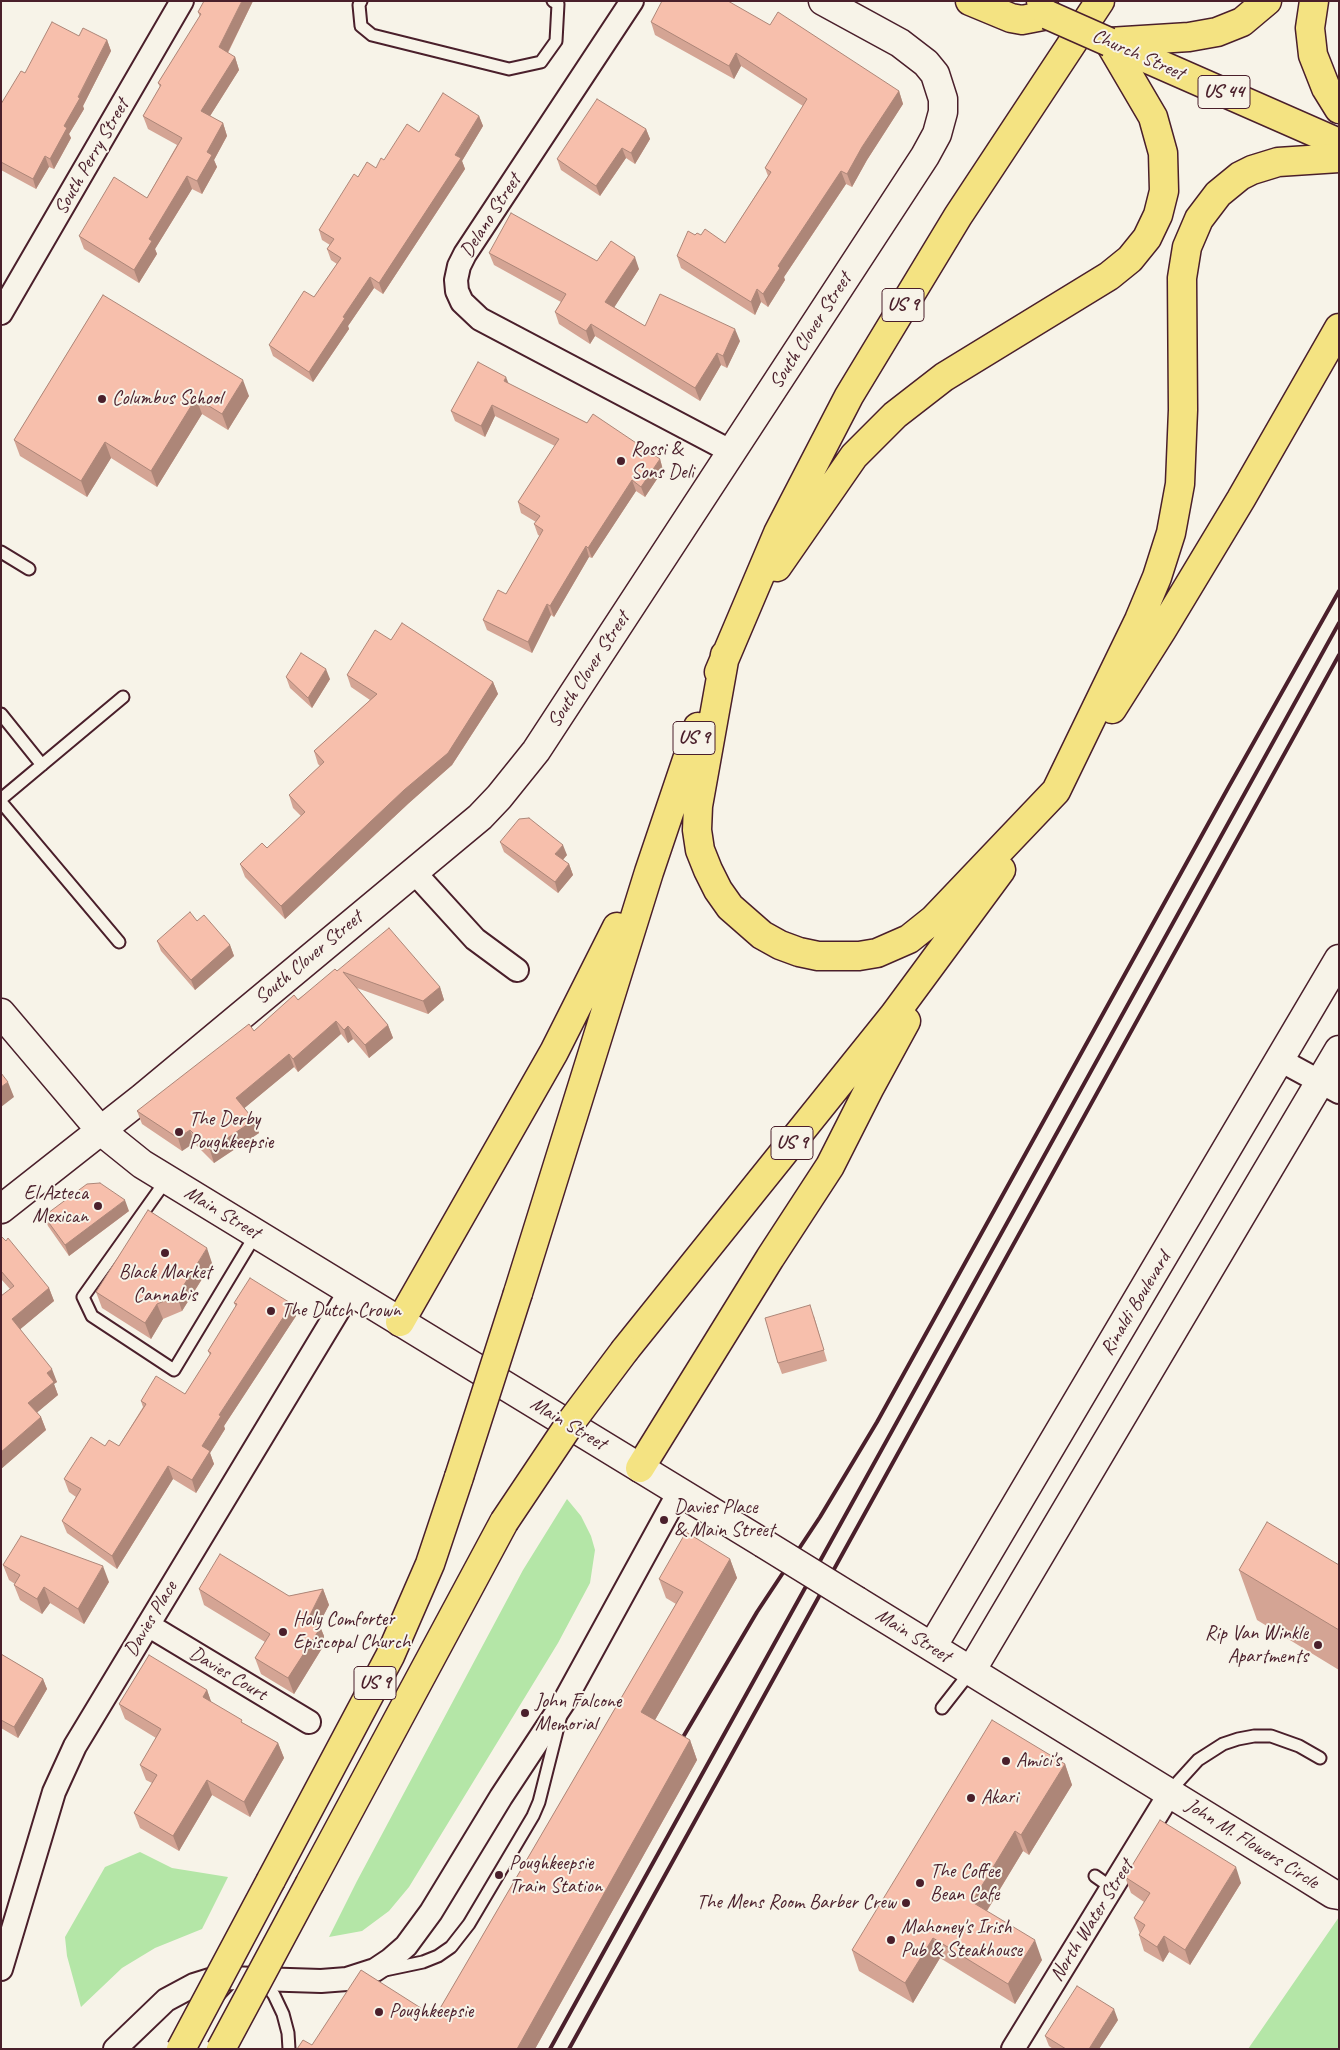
<!DOCTYPE html>
<html>
<head>
<meta charset="utf-8">
<style>
  body { margin:0 }
  #map { position:relative; width:1340px; height:2050px; overflow:hidden; background:#f7f3e8; font-family:Caveat,sans-serif }
  canvas { display:block }
  .frame { position:absolute; inset:0; border:2px solid #4a1f2b; pointer-events:none }
</style>
</head>
<body>
<div id="map">
<canvas width="1340" height="2050"></canvas>
<div class="frame"></div>
</div>
<script>
const ctx = document.querySelector('canvas').getContext('2d');
ctx.lineJoin = 'round';
function paint(path, color) {
  ctx.fillStyle = color;
  ctx.fill(path, 'evenodd');
}
function shape(rows) {
  const path = new Path2D();
  for (const r of rows) {
    path.moveTo(r[0], r[1]);
    for (let i = 2; i < r.length; i += 2) path.lineTo(r[i], r[i + 1]);
  }
  return path;
}
function stroke(path, color, width, dash) {
  ctx.strokeStyle = color;
  ctx.lineWidth = width;
  ctx.lineCap = dash ? 'butt' : 'round';
  ctx.setLineDash(dash || []);
  ctx.stroke(path);
}
function label(font, color, halo, rows, align = 'center') {
  ctx.font = font + ' Caveat,sans-serif';
  ctx.lineWidth = 4;
  ctx.setLineDash([]);
  ctx.textBaseline = 'middle';
  ctx.strokeStyle = halo;
  ctx.fillStyle = color;
  for (const [text, x, y, turn = 0] of rows) {
    ctx.save();
    ctx.translate(x, y);
    ctx.rotate((+turn || 0) * Math.PI / 180);
    ctx.textAlign = isNaN(turn) ? turn : align;
    if (halo) ctx.strokeText(text, 0, 0);
    ctx.fillText(text, 0, 0);
    ctx.restore();
  }
}
paint(shape([
  [567,1499,581,1516,591,1536,595,1550,590,1583,558,1643,409,1887,389,1911,362,1931,329,1937,357,1881,523,1570],
  [140,1852,172,1868,228,1877,202,1929,155,1948,122,1968,81,2007,67,1956,65,1937,105,1867],
  [1339,1917,1339,2049,1248,2049]
]), '#b4e6a7');
const service = shape([
  [361,1,359,5,361,26,372,35,509,69,541,62,556,41,558,4,553,1],
  [1,552,29,569],
  [1,714,42,765],
  [1,799,123,697],
  [1,802,119,942],
  [167,1179,83,1297,92,1316,174,1370,256,1234],
  [942,1708,971,1671],
  [1170,1793,1178,1782,1198,1760,1223,1744,1238,1739,1254,1736,1271,1736,1299,1746,1320,1758],
  [1095,1876,1112,1888],
  [385,1970,423,1962,438,1956,451,1947,469,1924,533,1816,539,1802,560,1719],
  [262,1979,274,1995,283,2014,288,2033,289,2049],
  [200,2049,223,2009,244,1987]
]);
const minor = shape([
  [632,1,465,254,459,266,456,280,457,291,462,302,480,319,732,452],
  [1,313,182,1],
  [414,872,475,939,517,970],
  [1280,1060,1339,1092],
  [148,1625,309,1722],
  [1,1969,54,1792,75,1746,350,1291],
  [115,2049,166,2000,194,1985,210,1980,227,1978,321,1981,347,1979,375,1970,390,1960,406,1946,431,1912,501,1797,565,1700,679,1492],
  [1013,2049,1170,1793]
]);
const tertiary = shape([
  [1,1013,101,1131,142,1164,763,1543],
  [1,1209,142,1098,480,817,499,797,536,751,925,156,937,134,943,112,943,99,935,74,926,63,900,43,823,1],
  [857,1601,1301,1874,1333,1894,1339,1895],
  [932,1647,1339,959],
  [971,1671,1339,1050]
]);
const trunk = shape([
  [970,1,1011,18,1022,20,1048,15,1041,1],
  [1109,42,1339,143]
]);
const motorway = shape([
  [1314,1,1310,28,1313,55,1326,88,1339,109],
  [777,567,854,456,895,415,944,377,1109,276,1130,259,1147,238,1158,215,1164,191,1163,153,1153,117,1109,42,1189,37,1217,32,1242,22,1267,1],
  [725,655,698,806,697,830,700,850,708,870,718,890,730,907,762,935,780,945,799,952,818,956,859,956,877,953,909,939,934,919,1056,791,1139,620,1157,577,1171,533,1180,484,1183,410,1182,278,1187,247,1199,219,1218,194,1240,176,1252,170,1278,162,1339,158],
  [719,672,778,533,849,396,958,216,1100,1],
  [1112,709,1162,630,1241,499,1339,328],
  [518,1293,649,872,698,727],
  [400,1322,554,1052,617,927],
  [625,1350,894,1015,1001,870],
  [640,1468,770,1258,830,1166,870,1087,906,1021],
  [271,1880,390,1656,430,1564,459,1477],
  [310,1883,504,1522]
]);
stroke(service, '#4a1f2b', 15);
stroke(minor, '#4a1f2b', 26);
stroke(tertiary, '#4a1f2b', 31);
stroke(trunk, '#4a1f2b', 31);
stroke(motorway, '#4a1f2b', 31);
stroke(service, '#f7f3e8', 11);
stroke(minor, '#f7f3e8', 22);
stroke(tertiary, '#f7f3e8', 28);
stroke(trunk, '#f4e382', 28);
stroke(motorway, '#f4e382', 28);
stroke(shape([
  [676,1749,757,1612,820,1517,877,1422,1228,788,1339,591],
  [550,2049,1339,623],
  [569,2049,1339,655]
]), '#4a1f2b', 4);
const tertiaryBridge = shape([
  [763,1543,857,1601]
]);
const trunkBridge = shape([
  [1048,15,1109,42]
]);
const motorwayBridge = shape([
  [459,1477,518,1293],
  [504,1522,571,1422,625,1350],
  [181,2049,271,1880],
  [221,2049,310,1883]
]);
stroke(tertiaryBridge, '#4a1f2b', 31, []);
stroke(trunkBridge, '#4a1f2b', 31, []);
stroke(motorwayBridge, '#4a1f2b', 31, []);
stroke(tertiaryBridge, '#f7f3e8', 28);
stroke(trunkBridge, '#f4e382', 28);
stroke(motorwayBridge, '#f4e382', 28);
paint(shape([
  [253,1,228,53,235,57,239,70,210,116,223,123,227,136,214,160,217,167,202,194,192,189,155,249,157,254,139,283,84,249,79,236,147,198,177,145,148,129,143,116,160,87,158,83,200,17,198,12],
  [651,22,770,25,899,91,903,104,867,160,852,187,846,184,784,277,785,280,768,307,761,302,755,315,681,268,677,256,695,235,701,235,725,243,768,176,765,168,803,106,741,66,734,79,655,35],
  [79,36,107,40,111,51,83,106,84,109,69,134,71,138,54,169,49,167,36,189,1,170,1,104],
  [479,116,483,126,462,161,465,169,383,294,374,288,348,326,349,329,313,382,273,356,269,345,314,297,337,264,331,260,327,249,330,245,322,240,319,230,358,177,376,168,419,132],
  [646,129,650,139,635,164,626,158,600,196,561,170,557,159],
  [489,253,597,261,639,269,614,307,645,326,740,341,727,368,721,365,700,401,595,336,590,344,559,324,555,312,561,302,494,265],
  [103,295,249,396,228,430,202,414,157,487,111,458,87,497,20,456,14,440],
  [509,384,660,459,663,470,645,497,636,491,592,558,589,557,554,617,551,615,532,653,487,630,483,620,506,594,540,536,538,535,534,524,536,522,521,513,518,502,555,446,495,416,485,437,455,421,451,411],
  [391,640,493,682,498,694,452,765,409,803,285,919,245,877,240,864,267,848,301,816,293,808,289,795,320,766,318,764,314,751,370,700,351,687,347,675],
  [286,677,330,679,312,708,290,688],
  [500,842,567,855,563,860,569,864,573,875,558,893,504,852],
  [197,921,230,945,234,956,195,990,161,951,157,941],
  [337,971,440,987,444,1000,428,1014,357,988,388,1025,393,1038,369,1058,353,1039,348,1043,341,1034,298,1072,294,1067,244,1108,259,1133,214,1163,194,1143,182,1151,142,1124,137,1111,254,1031],
  [129,1211,69,1256,48,1226,44,1216],
  [1,1236,49,1288,54,1301,20,1329,57,1382,54,1384,58,1395,37,1412,41,1417,46,1430,1,1469,10,1289,1,1279],
  [212,1263,182,1311,163,1319,151,1339,102,1308,96,1292],
  [234,1303,292,1304,296,1316,224,1426,225,1429,210,1453,214,1464,196,1493,173,1479,117,1569,67,1533,62,1521,76,1497,69,1492,64,1479,105,1446,119,1446,143,1407,141,1401,185,1394,210,1355,208,1351,236,1307],
  [814,1316,827,1361,782,1374,778,1363],
  [730,1559,737,1578,655,1720,690,1740,697,1760,535,2049,312,2045,435,2017,676,1604,666,1598,659,1579],
  [3,1565,109,1582,84,1624,50,1603,42,1614,20,1600,14,1585,15,1584,9,1580],
  [1339,1565,1339,1670,1257,1620,1239,1570],
  [199,1589,289,1596,323,1589,329,1605,319,1624,324,1636,324,1645,294,1694,261,1674,255,1658,265,1642,204,1605],
  [1,1654,43,1679,47,1689,18,1738,1,1728],
  [207,1690,211,1702,243,1723,278,1743,284,1758,250,1817,212,1795,179,1851,140,1828,134,1813,152,1783,146,1780,140,1765,156,1738,125,1719,119,1704],
  [1065,1764,1072,1785,1029,1855,1023,1851,987,1911,1042,1960,1015,2004,940,1958,913,2003,859,1971,852,1950],
  [1125,1877,1241,1883,1190,1965,1169,1952,1163,1962,1144,1951,1139,1935,1140,1934,1134,1918,1144,1902,1131,1893],
  [1118,2020,1099,2049,1053,2049,1049,2046,1045,2036]
]), '#d4a494');
paint(shape([
  [242,1,253,1,224,60,219,47],
  [107,40,111,51,83,106,84,109,69,134,71,138,54,169,50,159,64,126],
  [736,53,741,66,734,79,729,66],
  [235,57,239,70,205,124,201,111],
  [899,91,903,104,867,160,852,187,847,174,862,147],
  [479,116,483,126,462,161,465,169,383,294,379,283],
  [223,123,227,136,214,160,217,167,202,194,197,181,207,152],
  [646,129,650,139,635,164,631,153],
  [622,148,626,158,600,196,596,186],
  [45,156,49,167,36,189,33,179],
  [841,171,846,184,784,277,785,280,768,307,763,294,778,266],
  [187,176,192,189,155,249,157,254,139,283,134,270,149,239],
  [635,257,639,269,610,314,605,302],
  [370,277,374,288,348,326,349,329,313,382,309,372,343,317],
  [757,289,761,302,755,315,751,302],
  [591,324,595,336,590,344,586,331],
  [735,329,740,341,727,368,723,356],
  [717,353,721,365,700,401,695,388],
  [506,377,510,387,504,381],
  [243,380,249,396,228,430,222,414],
  [196,398,202,414,157,487,151,471],
  [492,405,495,416,485,437,481,426],
  [105,442,111,458,87,497,81,481],
  [660,459,663,470,645,497,641,487],
  [632,480,636,491,592,558,588,548],
  [586,546,589,557,554,617,550,606],
  [547,604,551,615,532,653,528,642],
  [326,669,330,679,312,708,308,698],
  [493,682,498,694,452,765,409,803,285,919,281,906,404,790],
  [563,845,567,855,559,864,555,854],
  [569,864,573,875,558,893,555,882],
  [230,945,234,956,195,990,191,980],
  [440,987,444,1000,428,1014,423,1001],
  [336,1021,341,1034,298,1072,293,1059],
  [388,1025,393,1038,369,1058,365,1045],
  [348,1026,353,1039,348,1043,344,1030],
  [289,1054,294,1067,241,1111,236,1098],
  [8,1082,14,1097,1,1107,1,1087],
  [254,1120,259,1133,214,1163,210,1150],
  [190,1130,194,1143,182,1151,178,1138],
  [125,1200,129,1211,69,1256,65,1245],
  [207,1248,212,1263,182,1311,177,1296],
  [49,1288,54,1301,17,1332,12,1319],
  [157,1304,163,1319,151,1339,145,1323],
  [292,1304,296,1316,224,1426,225,1429,210,1453,214,1464,196,1493,192,1480,202,1446,219,1415],
  [52,1369,57,1382,54,1384,58,1395,33,1416,28,1403,47,1373],
  [41,1417,46,1430,1,1469,1,1452],
  [168,1466,173,1479,117,1569,112,1556],
  [730,1559,737,1578,648,1732,641,1712],
  [103,1566,109,1582,84,1624,78,1609],
  [44,1587,50,1603,42,1614,37,1599],
  [323,1589,329,1605,319,1624,324,1636,324,1645,294,1694,288,1678,310,1615],
  [43,1679,47,1689,18,1738,14,1727],
  [207,1690,212,1704,203,1697],
  [690,1740,697,1760,535,2049,517,2049],
  [278,1743,284,1758,250,1817,244,1802],
  [1065,1764,1072,1785,1029,1855,1021,1835],
  [207,1780,212,1795,179,1851,173,1836],
  [1015,1831,1023,1851,980,1922,972,1902],
  [1236,1867,1241,1883,1190,1965,1185,1950],
  [1164,1936,1169,1952,1163,1962,1157,1947],
  [933,1938,940,1958,913,2003,905,1983],
  [1035,1940,1042,1960,1015,2004,1008,1984],
  [1114,2009,1118,2020,1099,2049,1089,2049]
]), '#ad8678');
const building = shape([
  [204,1,242,1,219,47,235,57,201,111,223,123,207,152,212,155,197,181,187,176,149,239,152,241,134,270,79,236,114,177,147,198,182,138,143,116,161,85,158,83,201,14,198,12,204,1],
  [662,1,728,1,770,25,778,12,899,91,862,147,847,174,841,171,778,266,780,268,763,294,757,289,751,302,677,256,688,231,695,235,697,233,701,235,705,229,725,243,771,172,765,168,807,99,736,53,729,66,651,22,662,1],
  [52,22,79,36,83,28,107,40,78,97,80,98,64,126,67,128,50,159,45,156,33,179,1,162,1,104,21,71,25,73,52,22],
  [443,93,479,116,455,155,461,158,379,283,370,277,343,317,345,318,309,372,269,345,304,291,314,297,341,258,327,249,334,239,319,230,354,174,358,177,367,162,376,168,381,158,384,160,407,124,419,132,443,93],
  [597,99,646,129,631,153,622,148,596,186,557,159,597,99],
  [511,213,597,261,611,241,635,257,605,302,645,326,660,294,735,329,723,356,717,353,695,388,591,324,586,331,555,312,566,294,489,253,511,213],
  [103,295,243,380,222,414,196,398,151,471,105,442,81,481,14,440,103,295],
  [478,362,506,377,504,381,587,423,593,414,660,459,641,487,632,480,588,548,586,546,550,606,547,604,528,642,483,620,498,590,506,594,543,530,534,524,540,516,518,502,559,439,492,405,481,426,451,411,478,362],
  [402,623,493,682,448,753,404,790,281,906,240,864,262,843,267,848,305,812,289,795,324,762,314,751,377,694,347,675,375,630,391,640,402,623],
  [301,653,326,669,308,698,286,677,301,653],
  [529,818,563,845,555,854,569,864,555,882,500,842,519,819,529,818],
  [190,912,197,921,204,915,230,945,191,980,157,941,190,912],
  [389,928,440,987,423,1001,343,972,388,1025,365,1045,348,1026,344,1030,336,1021,293,1059,289,1054,236,1098,254,1120,210,1150,190,1130,178,1138,137,1111,249,1024,254,1031,294,995,298,1000,335,969,337,971,389,928],
  [1,1073,8,1082,1,1087,1,1073],
  [100,1183,125,1200,65,1245,44,1216,87,1184,100,1183],
  [148,1210,207,1248,177,1296,157,1304,145,1323,96,1292,148,1210],
  [1,1236,6,1241,8,1238,49,1288,12,1319,52,1369,47,1373,54,1382,28,1403,41,1417,1,1452,1,1296,14,1286,1,1271,1,1236],
  [250,1278,292,1304,219,1415,221,1416,202,1446,210,1451,192,1480,168,1466,112,1556,62,1521,81,1489,64,1479,91,1437,105,1446,109,1440,119,1446,146,1404,141,1401,156,1376,185,1394,211,1353,208,1351,237,1304,234,1303,250,1278],
  [810,1305,824,1350,778,1363,765,1318,810,1305],
  [1267,1522,1339,1565,1339,1630,1239,1570,1267,1522],
  [686,1532,730,1559,641,1712,690,1740,517,2049,297,2049,303,2040,312,2045,361,1970,435,2017,683,1592,659,1579,686,1532],
  [21,1536,103,1566,78,1609,44,1587,37,1599,14,1585,20,1575,3,1565,21,1536],
  [220,1554,289,1596,323,1589,310,1615,318,1621,319,1630,288,1678,255,1658,270,1634,199,1589,220,1554],
  [1,1654,43,1679,14,1727,1,1720,1,1654],
  [149,1655,207,1690,203,1697,242,1720,241,1722,278,1743,244,1802,207,1780,173,1836,134,1813,157,1775,140,1765,161,1729,119,1704,149,1655],
  [992,1720,1065,1764,1021,1835,1015,1831,972,1902,1035,1940,1008,1984,933,1938,905,1983,852,1950,992,1720],
  [1160,1820,1236,1867,1185,1950,1164,1936,1157,1947,1139,1935,1145,1925,1134,1918,1150,1893,1125,1877,1160,1820],
  [1077,1986,1114,2009,1089,2049,1066,2049,1045,2036,1077,1986]
]);
paint(building, '#f7bfac');
stroke(building, '#ad8678', 1);
for (const [x, y, r, color] of [
  [102,399,5,"#4a1f2b"],
  [621,461,5,"#4a1f2b"],
  [179,1132,5,"#4a1f2b"],
  [98,1206,5,"#4a1f2b"],
  [165,1253,5,"#4a1f2b"],
  [271,1311,5,"#4a1f2b"],
  [664,1520,5,"#4a1f2b"],
  [283,1632,5,"#4a1f2b"],
  [1318,1645,5,"#4a1f2b"],
  [525,1713,5,"#4a1f2b"],
  [1006,1761,5,"#4a1f2b"],
  [971,1798,5,"#4a1f2b"],
  [499,1875,5,"#4a1f2b"],
  [920,1883,5,"#4a1f2b"],
  [906,1903,5,"#4a1f2b"],
  [891,1940,5,"#4a1f2b"],
  [379,2012,5,"#4a1f2b"]
]) {
  const dot = new Path2D();
  dot.arc(x, y, r, 0, 2 * Math.PI);
  ctx.fillStyle = color;
  ctx.fill(dot);
  stroke(dot, '#f7f3e8', 2);
}
for (const [x, y, w] of [
  [1224,92,52],
  [903,305,42],
  [694,738,42],
  [792,1143,42],
  [375,1683,42]
]) {
  const box = new Path2D();
  box.roundRect(x - w / 2, y - 16.5, w, 33, 4);
  ctx.fillStyle = '#f7f3e8';
  ctx.fill(box);
  stroke(box, '#4a1f2b', 1);
}
label('bold 19px', '#4a1f2b', null, [
  ["US 44",1224,92],
  ["US 9",903,305],
  ["US 9",694,738],
  ["US 9",792,1143],
  ["US 9",375,1683]
]);
label('20px', '#4a1f2b', '#f7f3e8', [
  ["Church Street",1138,55,24],
  ["South Perry Street",92,157,-60],
  ["Delano Street",491,216,-57],
  ["South Clover Street",811,331,-57],
  ["South Clover Street",589,670,-57],
  ["South Clover Street",309,958,-40],
  ["Main Street",222,1213,31],
  ["Rinaldi Boulevard",1136,1304,-59],
  ["Main Street",568,1424,31],
  ["Davies Place",151,1619,-59],
  ["Main Street",913,1636,32],
  ["Davies Court",228,1674,31],
  ["John M. Flowers Circle",1252,1844,32],
  ["North Water Street",1092,1921,-58]
]);
label('20px', '#4a1f2b', '#f7f3e8', [
  ["Columbus School",112,399],
  ["Rossi &",631,450],
  ["Sons Deli",631,473],
  ["The Derby",189,1120],
  ["Poughkeepsie",189,1143],
  ["El Azteca",88,1194,"right"],
  ["Mexican",88,1217,"right"],
  ["Black Market",165,1273,"center"],
  ["Cannabis",165,1296,"center"],
  ["The Dutch Crown",281,1311],
  ["Davies Place",674,1508],
  ["& Main Street",674,1531],
  ["Holy Comforter",293,1620],
  ["Episcopal Church",293,1643],
  ["Rip Van Winkle",1308,1634,"right"],
  ["Apartments",1308,1657,"right"],
  ["John Falcone",535,1702],
  ["Memorial",535,1725],
  ["Amici's",1016,1761],
  ["Akari",981,1798],
  ["Poughkeepsie",509,1864],
  ["Train Station",509,1887],
  ["The Coffee",930,1872],
  ["Bean Cafe",930,1895],
  ["The Mens Room Barber Crew",896,1903,"right"],
  ["Mahoney's Irish",901,1928],
  ["Pub & Steakhouse",901,1951],
  ["Poughkeepsie",389,2012]
], 'left');
</script>
</body>
</html>
